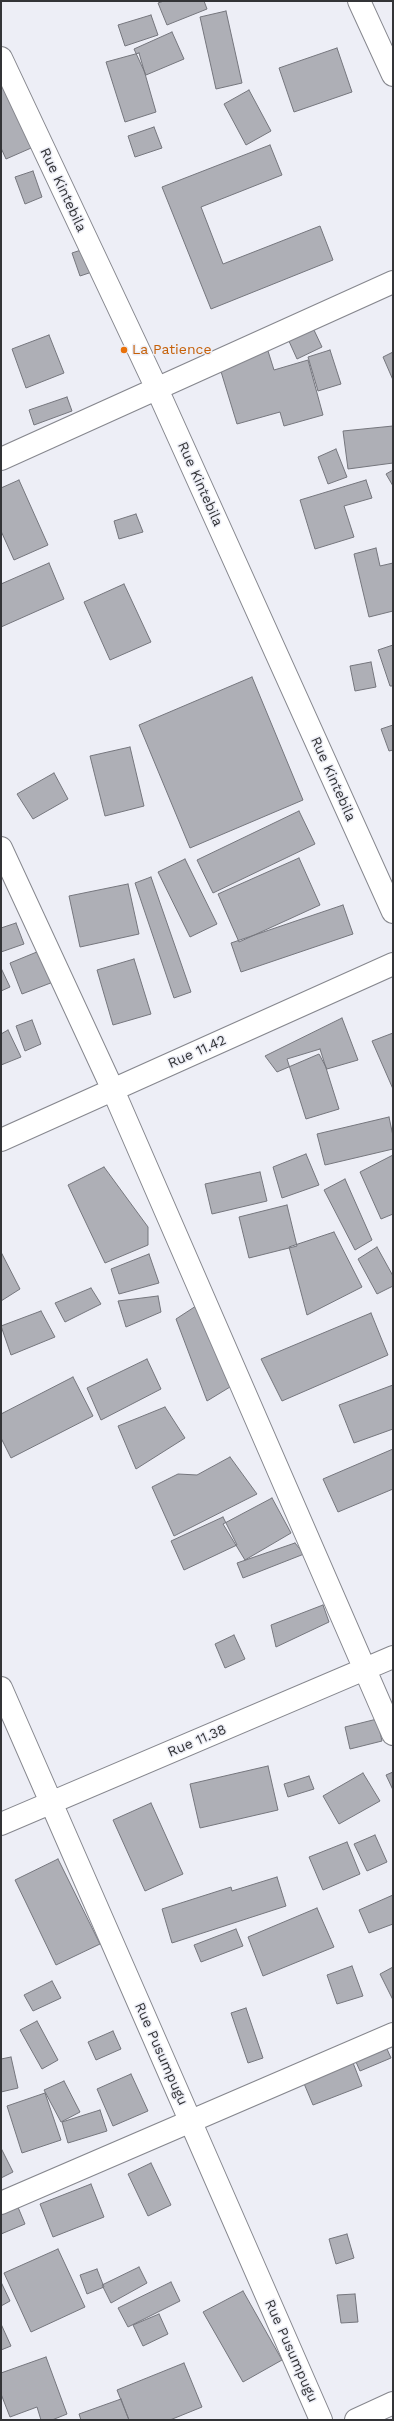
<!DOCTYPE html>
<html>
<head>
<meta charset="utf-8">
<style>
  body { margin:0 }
  #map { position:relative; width:394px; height:2421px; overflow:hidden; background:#edeef6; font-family:"Work Sans",sans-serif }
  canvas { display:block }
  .frame { position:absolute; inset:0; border:2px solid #333437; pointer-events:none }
</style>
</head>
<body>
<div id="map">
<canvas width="394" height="2421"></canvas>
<div class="frame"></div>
</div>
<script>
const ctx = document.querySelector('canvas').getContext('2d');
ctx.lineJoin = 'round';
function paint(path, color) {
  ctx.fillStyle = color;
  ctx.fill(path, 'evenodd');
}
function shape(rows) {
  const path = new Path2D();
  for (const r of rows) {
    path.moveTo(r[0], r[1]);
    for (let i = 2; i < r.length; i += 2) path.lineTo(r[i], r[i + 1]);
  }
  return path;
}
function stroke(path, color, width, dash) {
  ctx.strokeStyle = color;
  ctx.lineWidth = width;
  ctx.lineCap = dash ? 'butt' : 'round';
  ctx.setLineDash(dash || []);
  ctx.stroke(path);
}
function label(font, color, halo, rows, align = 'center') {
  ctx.font = font + ' "Work Sans",sans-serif';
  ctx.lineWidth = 3;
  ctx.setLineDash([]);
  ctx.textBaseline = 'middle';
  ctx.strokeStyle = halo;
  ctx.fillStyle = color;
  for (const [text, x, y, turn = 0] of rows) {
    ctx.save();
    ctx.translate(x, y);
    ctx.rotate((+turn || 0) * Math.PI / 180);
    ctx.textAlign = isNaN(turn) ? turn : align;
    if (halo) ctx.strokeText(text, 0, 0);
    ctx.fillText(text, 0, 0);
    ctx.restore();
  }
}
const building = shape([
  [164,1,204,1,207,9,167,25,158,3,164,1],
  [226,11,242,83,216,89,200,17,226,11],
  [151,15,158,35,125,46,118,25,151,15],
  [172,32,184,59,146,75,134,49,172,32],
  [337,48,352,92,294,112,279,68,337,48],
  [139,53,156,112,125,122,106,62,139,53],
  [1,63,38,145,6,159,1,148,1,63],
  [249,90,271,131,246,145,224,104,249,90],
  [154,127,162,148,135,157,128,136,154,127],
  [270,145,282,175,201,207,223,264,320,226,333,260,211,309,162,187,270,145],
  [33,171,42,197,25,204,15,177,33,171],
  [87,248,95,271,80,276,72,253,87,248],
  [313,328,322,347,297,359,288,339,313,328],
  [49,335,64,373,26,388,12,349,49,335],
  [330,350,341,384,318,391,308,357,330,350],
  [268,351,274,370,308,360,323,415,284,426,280,412,237,424,219,365,268,351],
  [393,352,393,380,383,357,393,352],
  [67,397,72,411,34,425,29,410,67,397],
  [393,426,393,463,348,469,343,431,393,426],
  [336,449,347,477,328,484,318,457,336,449],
  [393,470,393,486,386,474,393,470],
  [19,480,48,545,14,560,1,531,1,488,19,480],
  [366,480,372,498,344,506,354,537,315,549,300,500,366,480],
  [136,514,143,532,119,539,114,521,136,514],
  [376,548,380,566,393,563,393,611,369,617,354,554,376,548],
  [49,563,64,599,1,627,1,584,49,563],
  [124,584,151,642,110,660,84,602,124,584],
  [393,645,393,686,390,686,378,650,393,645],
  [371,662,376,687,355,691,350,666,371,662],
  [252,677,303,800,190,848,139,725,252,677],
  [393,725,393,750,389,751,381,729,393,725],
  [130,747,144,806,105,816,90,756,130,747],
  [54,773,68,799,33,819,17,794,54,773],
  [299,811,315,844,213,893,197,860,299,811],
  [299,858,320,905,239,942,218,894,299,858],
  [185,859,217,924,190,937,158,872,185,859],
  [151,877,191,992,174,998,135,883,151,877],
  [128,884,139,934,80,947,69,896,128,884],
  [343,905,353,934,241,972,231,943,343,905],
  [16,923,24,944,1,952,1,928,16,923],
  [49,947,61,979,22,994,10,963,49,947],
  [134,959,151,1014,113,1025,97,970,134,959],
  [1,968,10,987,1,991,1,968],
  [342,1018,358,1060,327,1069,319,1054,277,1072,265,1056,342,1018],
  [32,1020,41,1044,25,1051,16,1026,32,1020],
  [8,1030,21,1057,1,1065,1,1034,8,1030],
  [393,1033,393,1089,372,1041,393,1033],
  [320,1049,339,1109,306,1119,287,1059,320,1049],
  [389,1117,393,1136,393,1149,325,1165,317,1134,389,1117],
  [306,1154,319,1185,282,1198,273,1167,306,1154],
  [393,1155,393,1214,381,1219,360,1172,393,1155],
  [104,1167,148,1227,148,1245,105,1263,68,1185,104,1167],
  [260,1172,267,1201,212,1214,205,1184,260,1172],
  [345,1179,372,1240,355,1250,324,1190,345,1179],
  [287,1205,297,1246,249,1258,239,1217,287,1205],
  [334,1232,362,1287,307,1315,289,1247,334,1232],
  [377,1247,393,1276,393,1286,377,1294,358,1259,377,1247],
  [1,1252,20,1289,1,1301,1,1252],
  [149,1254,159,1283,119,1294,111,1269,149,1254],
  [91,1288,101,1304,65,1322,55,1303,91,1288],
  [158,1296,161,1312,126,1327,118,1301,158,1296],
  [196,1306,230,1387,207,1401,176,1319,196,1306],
  [41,1311,55,1337,11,1355,1,1326,41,1311],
  [371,1313,388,1355,282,1401,261,1359,371,1313],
  [147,1359,161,1389,101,1420,87,1388,147,1359],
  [73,1377,93,1416,11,1458,1,1438,1,1414,73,1377],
  [393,1385,393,1429,354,1443,339,1405,393,1385],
  [165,1407,185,1438,136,1469,118,1426,165,1407],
  [393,1449,393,1489,338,1512,323,1479,393,1449],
  [230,1457,257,1494,174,1536,152,1487,178,1474,197,1475,230,1457],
  [272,1498,291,1533,245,1560,223,1524,272,1498],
  [223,1517,237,1545,184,1570,171,1541,223,1517],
  [295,1543,304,1554,243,1578,237,1563,295,1543],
  [323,1605,329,1622,276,1647,271,1625,323,1605],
  [234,1635,245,1659,225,1668,215,1644,234,1635],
  [377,1719,382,1741,350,1749,345,1727,377,1719],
  [268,1766,278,1810,200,1828,190,1784,268,1766],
  [393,1772,393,1790,386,1775,393,1772],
  [363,1773,380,1801,339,1824,323,1796,363,1773],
  [309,1776,314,1789,288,1797,284,1784,309,1776],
  [151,1803,183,1874,145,1891,113,1820,151,1803],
  [375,1835,387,1862,367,1871,354,1844,375,1835],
  [347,1842,360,1874,323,1890,309,1857,347,1842],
  [58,1859,100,1944,56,1965,15,1880,58,1859],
  [277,1877,286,1906,172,1943,162,1909,231,1887,232,1891,277,1877],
  [393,1895,393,1924,369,1933,359,1910,393,1895],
  [317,1908,334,1947,263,1976,248,1937,317,1908],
  [236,1929,243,1946,201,1962,194,1945,236,1929],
  [352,1966,363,1996,337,2004,327,1975,352,1966],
  [393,1967,393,2000,380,1974,393,1967],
  [52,1981,61,1998,33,2011,24,1995,52,1981],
  [246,2008,263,2058,248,2063,231,2013,246,2008],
  [37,2021,58,2060,42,2069,20,2030,37,2021],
  [113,2031,121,2049,96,2060,88,2042,113,2031],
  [383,2040,391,2058,360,2071,352,2053,383,2040],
  [350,2055,362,2086,313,2105,300,2074,350,2055],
  [11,2057,18,2088,1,2092,1,2059,11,2057],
  [131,2074,148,2111,113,2126,97,2089,131,2074],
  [64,2081,80,2112,61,2122,44,2090,64,2081],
  [45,2093,61,2140,22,2153,7,2106,45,2093],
  [100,2110,107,2131,68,2143,62,2122,100,2110],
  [1,2148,13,2172,1,2178,1,2148],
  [151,2163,171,2205,148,2216,128,2174,151,2163],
  [91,2184,104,2217,53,2237,40,2204,91,2184],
  [15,2200,25,2224,1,2234,1,2206,15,2200],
  [347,2234,354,2258,336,2264,329,2239,347,2234],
  [58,2249,85,2307,31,2332,4,2273,58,2249],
  [139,2267,147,2283,111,2303,102,2285,139,2267],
  [97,2269,104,2287,87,2294,80,2275,97,2269],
  [1,2282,10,2301,1,2306,1,2282],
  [171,2282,180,2301,128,2327,118,2308,171,2282],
  [243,2291,282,2360,243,2382,203,2312,243,2291],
  [355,2294,358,2322,341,2323,337,2295,355,2294],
  [159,2314,168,2334,143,2346,133,2325,159,2314],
  [1,2324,11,2346,1,2350,1,2324],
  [46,2357,67,2414,52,2420,41,2420,37,2407,10,2417,1,2394,1,2373,46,2357],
  [184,2363,202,2407,170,2420,129,2420,117,2390,184,2363],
  [121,2399,129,2420,81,2420,79,2414,121,2399]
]);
paint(building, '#aeafb6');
stroke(building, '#75767d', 1);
const street = shape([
  [359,1,393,75],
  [1,58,157,389,393,912],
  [1,459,393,282],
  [1,848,113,1090,393,1734],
  [1,1140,393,964],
  [1,1688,321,2420],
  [1,1824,393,1657],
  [1,2203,393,2034],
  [356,2420,393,2403]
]);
stroke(street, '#86878e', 24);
stroke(street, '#fff', 22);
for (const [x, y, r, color] of [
  [124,350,4,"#e8710a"]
]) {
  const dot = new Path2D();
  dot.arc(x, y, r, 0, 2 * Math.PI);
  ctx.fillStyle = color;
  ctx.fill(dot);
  stroke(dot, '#edeef6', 1.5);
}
label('14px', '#333437', '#edeef6', [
  ["Rue Kintebila",63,190,65],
  ["Rue Kintebila",200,484,66],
  ["Rue Kintebila",333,779,66],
  ["Rue 11.42",197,1052,-24],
  ["Rue 11.38",197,1741,-23],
  ["Rue Pusumpugu",161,2054,66],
  ["Rue Pusumpugu",291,2351,66]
]);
label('14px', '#c56008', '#edeef6', [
  ["La Patience",132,350]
], 'left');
</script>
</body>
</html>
